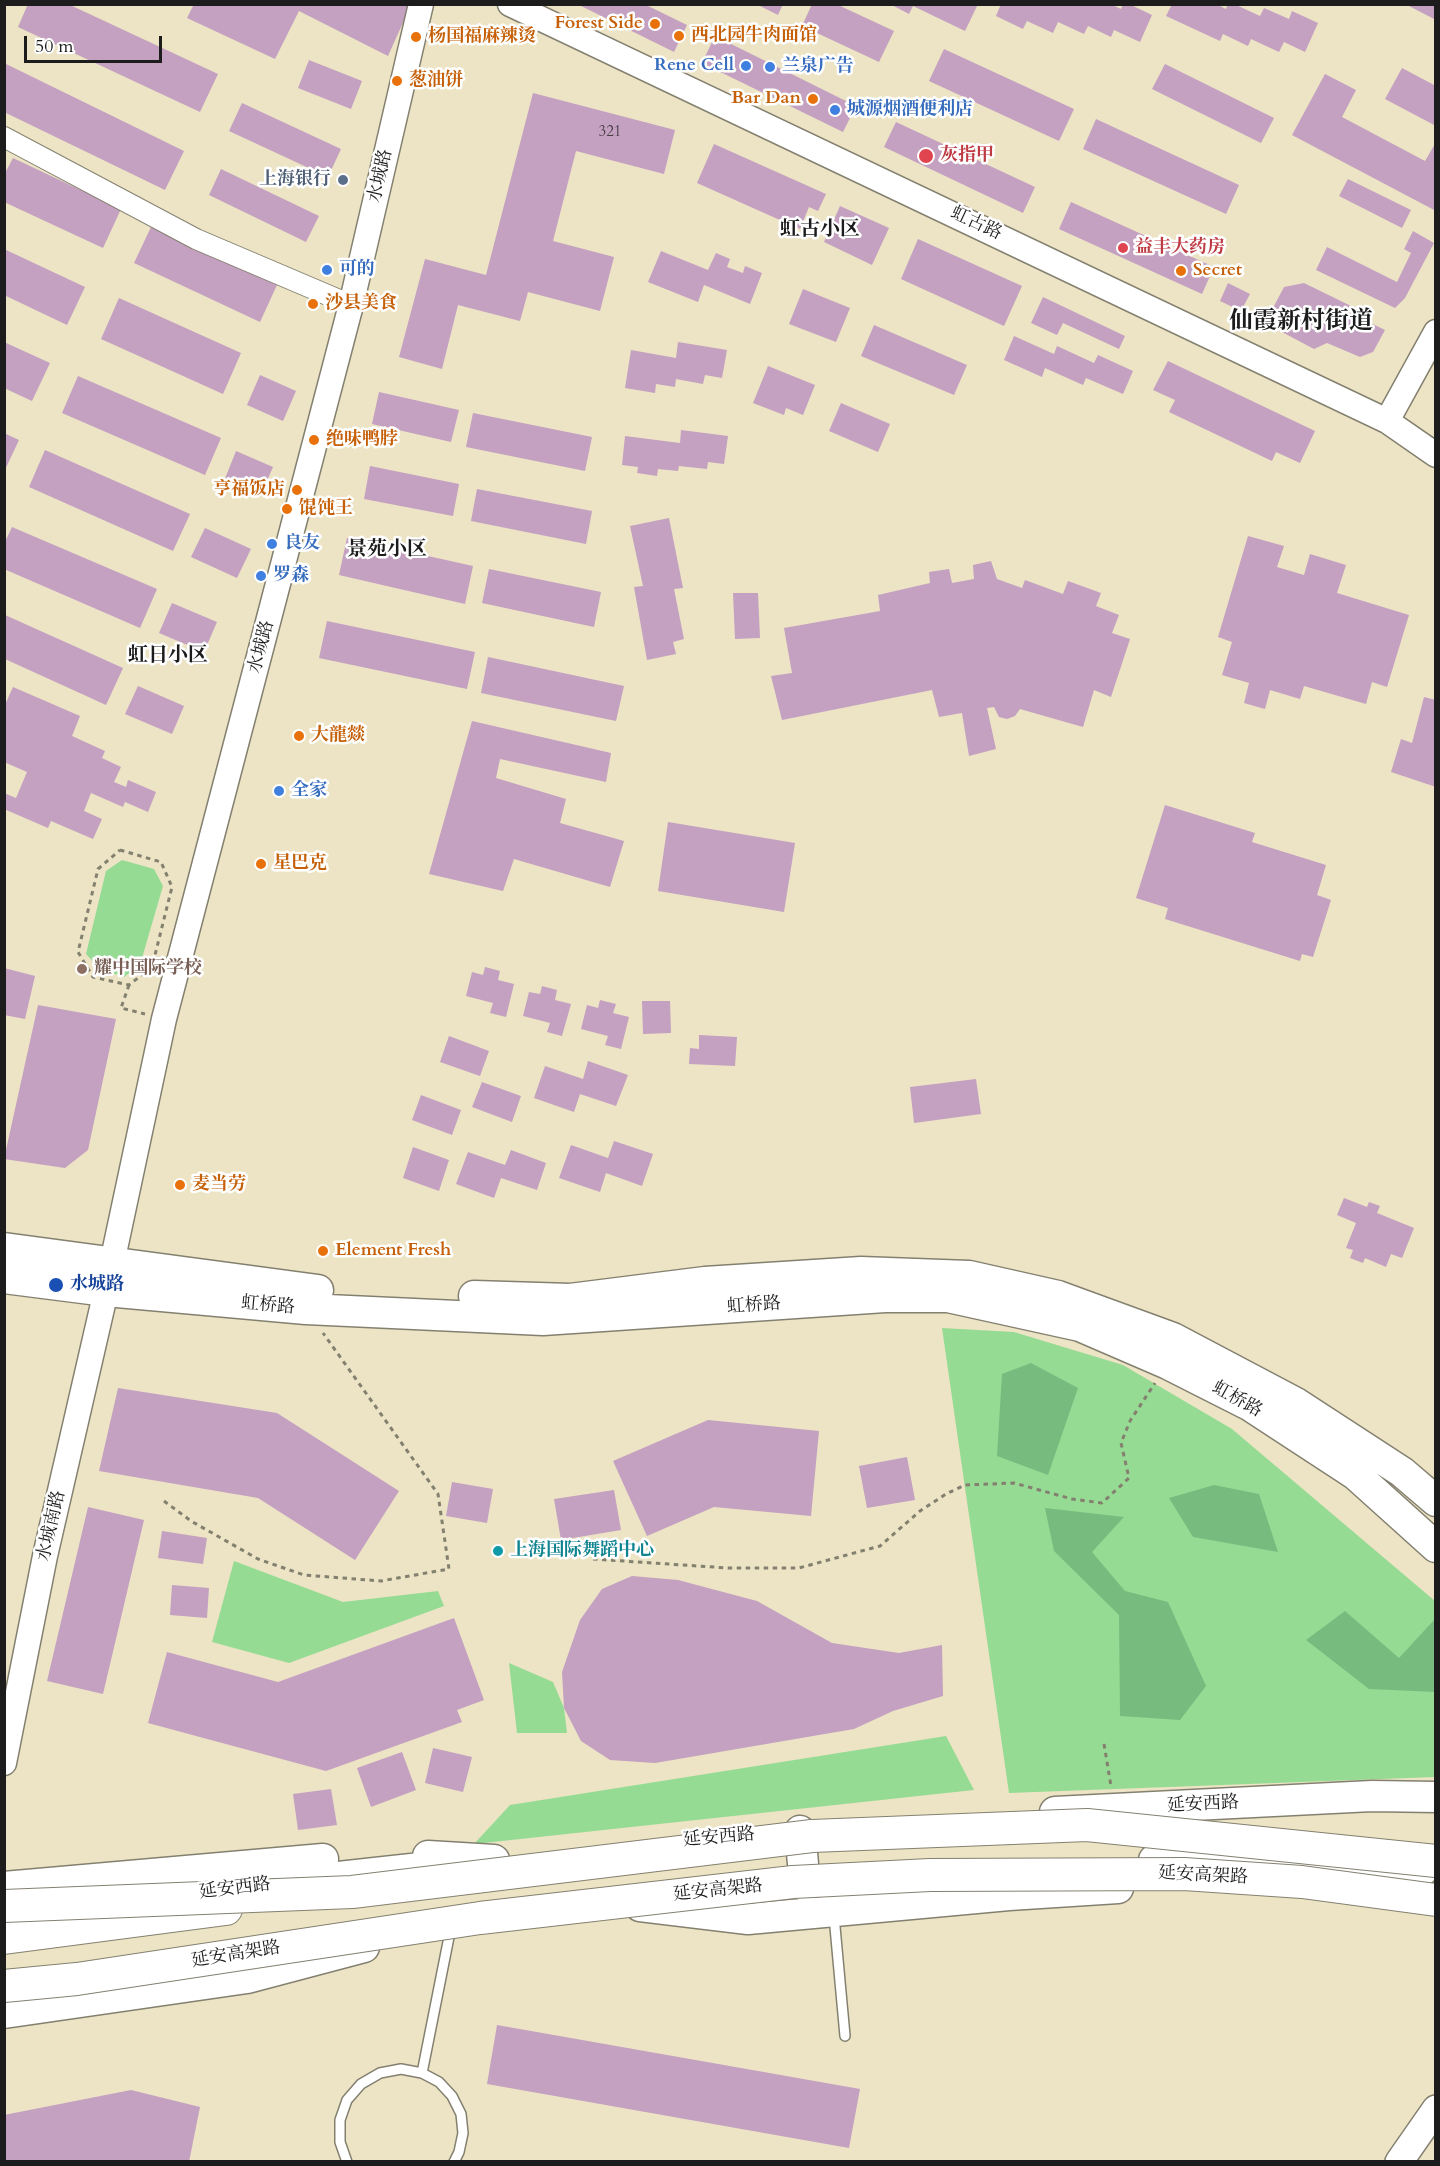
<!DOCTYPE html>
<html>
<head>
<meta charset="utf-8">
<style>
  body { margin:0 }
  #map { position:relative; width:1440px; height:2166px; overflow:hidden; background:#ece4c5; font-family:Cardo,serif }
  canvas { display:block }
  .frame { position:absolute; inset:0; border:6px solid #1c1c1c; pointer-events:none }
  .scale { position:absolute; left:24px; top:36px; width:138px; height:27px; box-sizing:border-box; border:3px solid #1c1c1c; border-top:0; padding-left:8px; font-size:18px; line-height:21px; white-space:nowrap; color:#1c1c1c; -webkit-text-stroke:4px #fff; paint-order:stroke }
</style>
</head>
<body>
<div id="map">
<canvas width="1440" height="2166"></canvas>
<div class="frame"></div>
<div class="scale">50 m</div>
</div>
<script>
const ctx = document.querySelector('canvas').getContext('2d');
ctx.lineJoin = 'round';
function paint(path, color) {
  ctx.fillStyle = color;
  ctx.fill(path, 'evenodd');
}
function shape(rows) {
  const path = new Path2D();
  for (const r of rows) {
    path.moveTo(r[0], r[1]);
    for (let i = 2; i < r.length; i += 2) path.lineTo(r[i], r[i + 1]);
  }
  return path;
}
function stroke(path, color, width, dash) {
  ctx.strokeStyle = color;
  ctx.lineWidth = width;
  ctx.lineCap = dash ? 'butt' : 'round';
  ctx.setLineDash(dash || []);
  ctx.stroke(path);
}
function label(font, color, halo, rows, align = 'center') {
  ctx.font = font + ' Cardo,"Noto Serif SC",serif';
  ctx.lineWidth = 5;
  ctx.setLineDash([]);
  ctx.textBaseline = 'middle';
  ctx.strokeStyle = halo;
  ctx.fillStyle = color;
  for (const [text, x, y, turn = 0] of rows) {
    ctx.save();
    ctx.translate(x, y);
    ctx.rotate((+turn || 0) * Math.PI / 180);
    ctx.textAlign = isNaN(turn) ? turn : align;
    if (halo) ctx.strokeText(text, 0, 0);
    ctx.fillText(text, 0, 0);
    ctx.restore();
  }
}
paint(shape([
  [122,860,154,869,163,886,140,965,124,977,100,969,86,954,106,871],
  [942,1328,1014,1332,1123,1365,1232,1429,1435,1601,1435,1777,1009,1793],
  [234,1561,343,1602,438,1591,444,1606,289,1663,212,1642],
  [509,1663,553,1682,564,1708,567,1733,517,1733],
  [946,1736,974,1790,474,1844,510,1805]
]), '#96db94');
paint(shape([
  [1031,1363,1078,1388,1048,1475,997,1456,1002,1374],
  [1214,1485,1259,1494,1278,1552,1193,1537,1169,1498],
  [1045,1508,1124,1517,1092,1552,1125,1591,1168,1602,1206,1686,1180,1720,1120,1716,1119,1615,1054,1551],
  [1345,1611,1399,1658,1435,1619,1435,1692,1369,1689,1306,1640]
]), '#78bb7e');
paint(shape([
  [28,4,68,4,218,74,200,112,18,27],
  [194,4,403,4,410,7,388,56,299,11,275,59,187,18],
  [577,4,644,4,687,25,674,52],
  [756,4,783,4,778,15],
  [812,4,836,4,894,31,879,62,802,26],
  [890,4,978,4,965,31,913,6,909,14],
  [1001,4,1110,4,1121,9,1123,4,1129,4,1152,15,1140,42,1114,30,1111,37,1088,26,1084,34,1058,22,1053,33,1027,21,1023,29,996,16],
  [1172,4,1216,4,1226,9,1228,4,1234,4,1260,16,1264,8,1289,19,1292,11,1318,23,1305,52,1284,42,1279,52,1251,39,1248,46,1223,34,1220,41,1166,16],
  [1405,4,1436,4,1436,20],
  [715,36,856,106,843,132,702,63],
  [944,49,1074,109,1059,141,929,81],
  [309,60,362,81,351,109,298,88],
  [4,63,184,151,165,190,4,112],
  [1165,64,1274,118,1261,143,1152,89],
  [1402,68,1436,86,1436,126,1385,99],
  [1325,74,1356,90,1342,117,1425,161,1436,142,1436,211,1292,135],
  [533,93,675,130,664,174,576,151,553,241,614,257,600,311,528,292,520,321,458,305,442,369,399,357,425,259,486,275],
  [242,103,341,149,328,177,229,131],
  [1096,119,1239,185,1226,214,1083,149],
  [896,122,1035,187,1023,213,884,147],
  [714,144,826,194,818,211,809,207,800,229,697,183],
  [13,158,121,209,103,248,4,202,4,175],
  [221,169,319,216,306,242,209,195],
  [1348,179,1411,210,1402,228,1339,196],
  [1071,202,1214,267,1202,294,1059,229],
  [840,206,889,228,872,265,824,242],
  [151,227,277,285,260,322,134,263],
  [1413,231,1434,243,1405,298,1395,308,1316,270,1327,247,1397,282,1411,253,1404,249],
  [918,239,1022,286,1004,326,901,279],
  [4,249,85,287,67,325,4,295],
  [661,251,708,270,716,253,730,259,727,267,743,273,745,266,762,273,750,304,704,285,698,302,648,282],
  [1228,283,1250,294,1241,311,1220,301],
  [1304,283,1351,306,1348,312,1385,330,1373,352,1360,357,1327,343,1314,349,1265,323,1284,287],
  [803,289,850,308,836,342,789,324],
  [1043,297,1125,336,1119,349,1063,323,1057,335,1031,323],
  [119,298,241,353,223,394,101,339],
  [874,325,967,365,954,395,861,356],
  [1014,336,1054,354,1057,346,1094,363,1098,355,1133,371,1123,394,1086,378,1083,385,1045,368,1042,377,1004,360],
  [4,342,50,363,32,401,4,388],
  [678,342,727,350,722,378,705,375,703,384,676,379,675,387,656,384,655,393,625,388,631,350,676,358],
  [1168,361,1315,431,1300,463,1276,452,1272,461,1169,412,1175,400,1153,390],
  [768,366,815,385,803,415,786,408,784,415,753,403],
  [260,375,296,391,283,421,247,405],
  [78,376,221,438,205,475,62,413],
  [379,392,459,410,451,442,372,424],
  [841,403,890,424,878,452,829,431],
  [473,413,592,437,585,471,466,447],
  [681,430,728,436,724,464,708,462,707,469,679,466,678,471,658,469,657,476,637,473,638,467,622,465,625,436,680,443],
  [4,433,19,440,4,472],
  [45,450,190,514,173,551,29,487],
  [236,451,273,467,260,497,224,481],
  [370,466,459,484,453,516,364,499],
  [477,489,592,511,586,544,471,521],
  [669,518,683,588,674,589,684,639,673,642,676,654,647,660,634,587,643,586,630,526],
  [12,527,157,589,140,628,4,569,4,544],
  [205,528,251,549,237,578,191,557],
  [1248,536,1284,546,1277,567,1304,575,1310,554,1346,565,1337,593,1409,615,1387,687,1372,682,1366,704,1304,686,1300,699,1270,690,1265,709,1244,703,1249,683,1222,675,1232,642,1218,637],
  [347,538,473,566,465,604,339,575],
  [991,561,997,579,1022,588,1025,580,1063,594,1068,581,1101,593,1096,606,1119,615,1112,633,1130,639,1111,697,1094,690,1083,727,1020,709,1015,716,1007,719,999,717,994,707,987,708,996,749,969,756,962,713,939,717,932,690,782,720,771,676,792,673,784,628,880,611,878,595,930,583,929,572,949,569,952,583,974,579,973,565],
  [489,569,601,592,594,627,482,603],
  [733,593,758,593,760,638,735,639],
  [172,603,217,622,204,652,159,633],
  [5,615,123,668,106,705,5,659],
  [327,621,475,652,467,689,319,658],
  [488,657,624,686,616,721,481,693],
  [138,686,184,706,172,734,125,714],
  [13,687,80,716,72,736,105,751,102,758,121,767,114,782,126,787,128,780,156,792,148,812,125,802,123,807,91,793,84,811,102,819,93,839,51,821,48,828,4,809,4,793,16,798,27,772,4,762,4,707],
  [1424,697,1436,700,1436,787,1391,772,1401,739,1412,743],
  [472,721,611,753,606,782,500,759,496,778,566,799,560,823,624,841,610,887,514,859,503,891,429,874],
  [1165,805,1255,833,1252,842,1326,865,1317,895,1331,900,1313,957,1302,954,1300,961,1165,919,1168,908,1136,898],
  [668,822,795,843,784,912,658,891],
  [485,967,500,971,498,980,514,984,506,1017,490,1013,493,1003,466,996,472,972,483,975],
  [4,968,35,976,25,1019,4,1015],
  [542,986,557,990,555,1000,571,1004,562,1036,547,1032,550,1023,523,1016,529,992,540,994],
  [600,1000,616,1004,613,1013,629,1017,621,1049,605,1045,608,1036,581,1029,587,1005,598,1008],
  [642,1001,670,1001,671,1033,643,1034],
  [38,1005,116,1019,88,1150,65,1168,4,1159],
  [699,1035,737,1037,735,1066,689,1064,690,1048,699,1049],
  [449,1036,489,1051,480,1076,440,1062],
  [588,1061,628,1075,616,1106,580,1094,574,1112,534,1098,545,1066,583,1079],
  [976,1079,981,1114,914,1123,910,1087],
  [482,1082,521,1096,512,1122,472,1107],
  [421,1095,461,1110,452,1135,412,1120],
  [614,1141,653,1154,642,1186,606,1173,600,1192,559,1178,571,1145,608,1158],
  [413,1147,449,1160,439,1191,403,1178],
  [511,1150,546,1163,537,1190,501,1178,494,1198,456,1184,468,1152,505,1165],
  [1344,1198,1367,1207,1369,1202,1380,1206,1377,1213,1414,1228,1402,1258,1391,1254,1386,1267,1365,1258,1363,1263,1350,1258,1353,1250,1346,1248,1356,1223,1337,1215],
  [118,1388,277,1413,399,1491,355,1560,258,1498,99,1471],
  [708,1420,819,1431,811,1516,714,1507,647,1536,613,1461],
  [907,1457,915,1500,867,1508,859,1466],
  [452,1482,493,1489,487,1523,446,1516],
  [614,1490,621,1530,561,1540,554,1499],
  [88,1507,144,1520,103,1694,47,1681],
  [162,1531,207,1538,203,1564,158,1558],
  [632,1576,678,1580,757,1601,832,1643,899,1653,942,1645,943,1696,893,1711,854,1729,655,1763,610,1760,581,1741,564,1708,562,1672,580,1620,602,1589],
  [172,1585,209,1588,207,1618,170,1615],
  [454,1618,484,1700,457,1710,462,1722,326,1771,148,1723,167,1652,278,1682],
  [433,1748,472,1757,463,1792,425,1783],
  [402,1752,416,1790,371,1807,357,1768],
  [331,1789,337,1825,298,1830,293,1794],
  [497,2025,860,2089,849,2148,487,2084],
  [131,2090,200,2107,189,2162,4,2162,4,2115]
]), '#c4a0c1');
const service = shape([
  [834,1916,845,2036],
  [422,2073,451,1927],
  [347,2162,340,2142,340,2120,347,2100,361,2084,380,2073,401,2069,422,2073,439,2082,452,2096,461,2114,463,2133,459,2152,454,2162]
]);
const minor = shape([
  [4,137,196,239,351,305]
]);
const tertiary = shape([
  [510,4,1387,421,1436,455],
  [1387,421,1436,332],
  [4,1763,45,1556,106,1291,164,1019,351,305,421,4]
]);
const secondary = shape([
  [1399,2162,1436,2109]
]);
const primary = shape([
  [4,1248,318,1290],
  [4,1278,106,1291,306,1309,543,1320,885,1297,948,1297,1080,1326,1168,1364,1249,1405,1356,1475,1436,1547],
  [474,1296,570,1299,705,1282,861,1272,969,1276,1058,1296,1173,1338,1296,1403,1402,1472,1436,1501],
  [1055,1812,1372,1796,1436,1797],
  [800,1831,805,1886],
  [428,1856,494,1860],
  [1154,1860,1286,1856],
  [1306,1873,1423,1870],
  [293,1882,448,1865],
  [4,1887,323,1859],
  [640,1906,748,1919,1009,1895,1118,1888],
  [4,2013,247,1978,364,1947]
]);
const trunk = shape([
  [4,1938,226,1909]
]);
stroke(service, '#848070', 12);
stroke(minor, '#848070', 22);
stroke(tertiary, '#848070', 27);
stroke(secondary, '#848070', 30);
stroke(primary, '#848070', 33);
stroke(trunk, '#848070', 34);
stroke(shape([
  [120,850,161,862,172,887,152,967,129,985,93,977,78,952,98,869,120,850],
  [129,985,121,1008,145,1014],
  [164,1501,191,1521,258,1559,304,1575,381,1581,449,1569,438,1494,323,1333],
  [593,1559,728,1568,799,1568,880,1546,920,1511,946,1494,965,1485,1014,1483,1072,1499,1102,1503,1129,1478,1121,1443,1130,1421,1155,1383],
  [1104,1744,1111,1786]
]), '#848070', 3, [4.5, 4.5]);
stroke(service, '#fff', 9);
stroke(minor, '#fff', 20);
stroke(tertiary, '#fff', 24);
stroke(secondary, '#fff', 27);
stroke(primary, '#fff', 30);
stroke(trunk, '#fff', 32);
const trunkBridge = shape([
  [4,1906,352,1892,812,1836,1087,1825,1436,1861],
  [4,1986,77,1979,480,1918,793,1882,930,1875,1184,1874,1302,1882,1436,1900]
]);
stroke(trunkBridge, '#848070', 34, []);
stroke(trunkBridge, '#fff', 32);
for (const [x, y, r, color] of [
  [655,24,6,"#e8710a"],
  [679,36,6,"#e8710a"],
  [416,37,6,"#e8710a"],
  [746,66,6,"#3f7fe0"],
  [770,67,6,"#3f7fe0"],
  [397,81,6,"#e8710a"],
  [813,99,6,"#e8710a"],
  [835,110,6,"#3f7fe0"],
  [926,156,8,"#e0444e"],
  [343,180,6,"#5c6f8a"],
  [1123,248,6,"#e0444e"],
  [327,270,6,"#3f7fe0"],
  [1181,271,6,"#e8710a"],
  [313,304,6,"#e8710a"],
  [314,440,6,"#e8710a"],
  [297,490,6,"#e8710a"],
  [287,509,6,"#e8710a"],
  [272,544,6,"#3f7fe0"],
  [261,576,6,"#3f7fe0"],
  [299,736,6,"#e8710a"],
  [279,791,6,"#3f7fe0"],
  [261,864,6,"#e8710a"],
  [82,969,6,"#8d6e63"],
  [180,1185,6,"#e8710a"],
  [323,1251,6,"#e8710a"],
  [56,1285,8,"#1a4fb4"],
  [498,1551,6,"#0f9aa8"]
]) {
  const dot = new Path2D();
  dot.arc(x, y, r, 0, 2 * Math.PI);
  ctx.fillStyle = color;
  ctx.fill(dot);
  stroke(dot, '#fff', 2);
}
label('15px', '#463d45', null, [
  ["321",610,133]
]);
label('bold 18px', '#c56008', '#fff', [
  ["Forest Side",643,24,"right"],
  ["西北园牛肉面馆",691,36],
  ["杨国福麻辣烫",428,37],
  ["葱油饼",409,81],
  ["Bar Dan",801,99,"right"],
  ["Secret",1193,271],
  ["沙县美食",325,304],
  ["绝味鸭脖",326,440],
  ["亨福饭店",285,490,"right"],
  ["馄饨王",299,509],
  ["大龍燚",311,736],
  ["星巴克",273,864],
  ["麦当劳",192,1185],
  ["Element Fresh",335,1251]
], 'left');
label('bold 18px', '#366cbe', '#fff', [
  ["Rene Cell",734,66,"right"],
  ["兰泉广告",782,67],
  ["城源烟酒便利店",847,110],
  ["可的",339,270],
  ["良友",284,544],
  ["罗森",273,576],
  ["全家",291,791]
], 'left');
label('bold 18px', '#be3a42', '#fff', [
  ["灰指甲",940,156],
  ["益丰大药房",1135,248]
], 'left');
label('18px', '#1c1c1c', '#fff', [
  ["水城路",381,176,-77],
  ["虹古路",976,224,25],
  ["水城路",262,647,-75],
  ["虹桥路",268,1306,5],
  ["虹桥路",754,1306,-4],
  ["虹桥路",1237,1400,29],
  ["水城南路",52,1526,-77],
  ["延安西路",1203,1805,-3],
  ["延安西路",719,1838,-5],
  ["延安高架路",1203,1876,3],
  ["延安西路",235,1889,-7],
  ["延安高架路",718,1891,-6],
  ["延安高架路",236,1955,-9]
]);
label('bold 18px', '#4e5e75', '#fff', [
  ["上海银行",331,180]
], 'right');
label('bold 18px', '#785e54', '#fff', [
  ["耀中国际学校",94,969]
], 'left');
label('bold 18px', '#164399', '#fff', [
  ["水城路",70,1285]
], 'left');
label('bold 18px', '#0d838f', '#fff', [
  ["上海国际舞蹈中心",510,1551]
], 'left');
label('bold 20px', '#1c1c1c', '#fff', [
  ["虹古小区",820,230],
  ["景苑小区",387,550],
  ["虹日小区",168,656]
]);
label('bold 24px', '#1c1c1c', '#fff', [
  ["仙霞新村街道",1301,322]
]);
</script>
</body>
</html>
